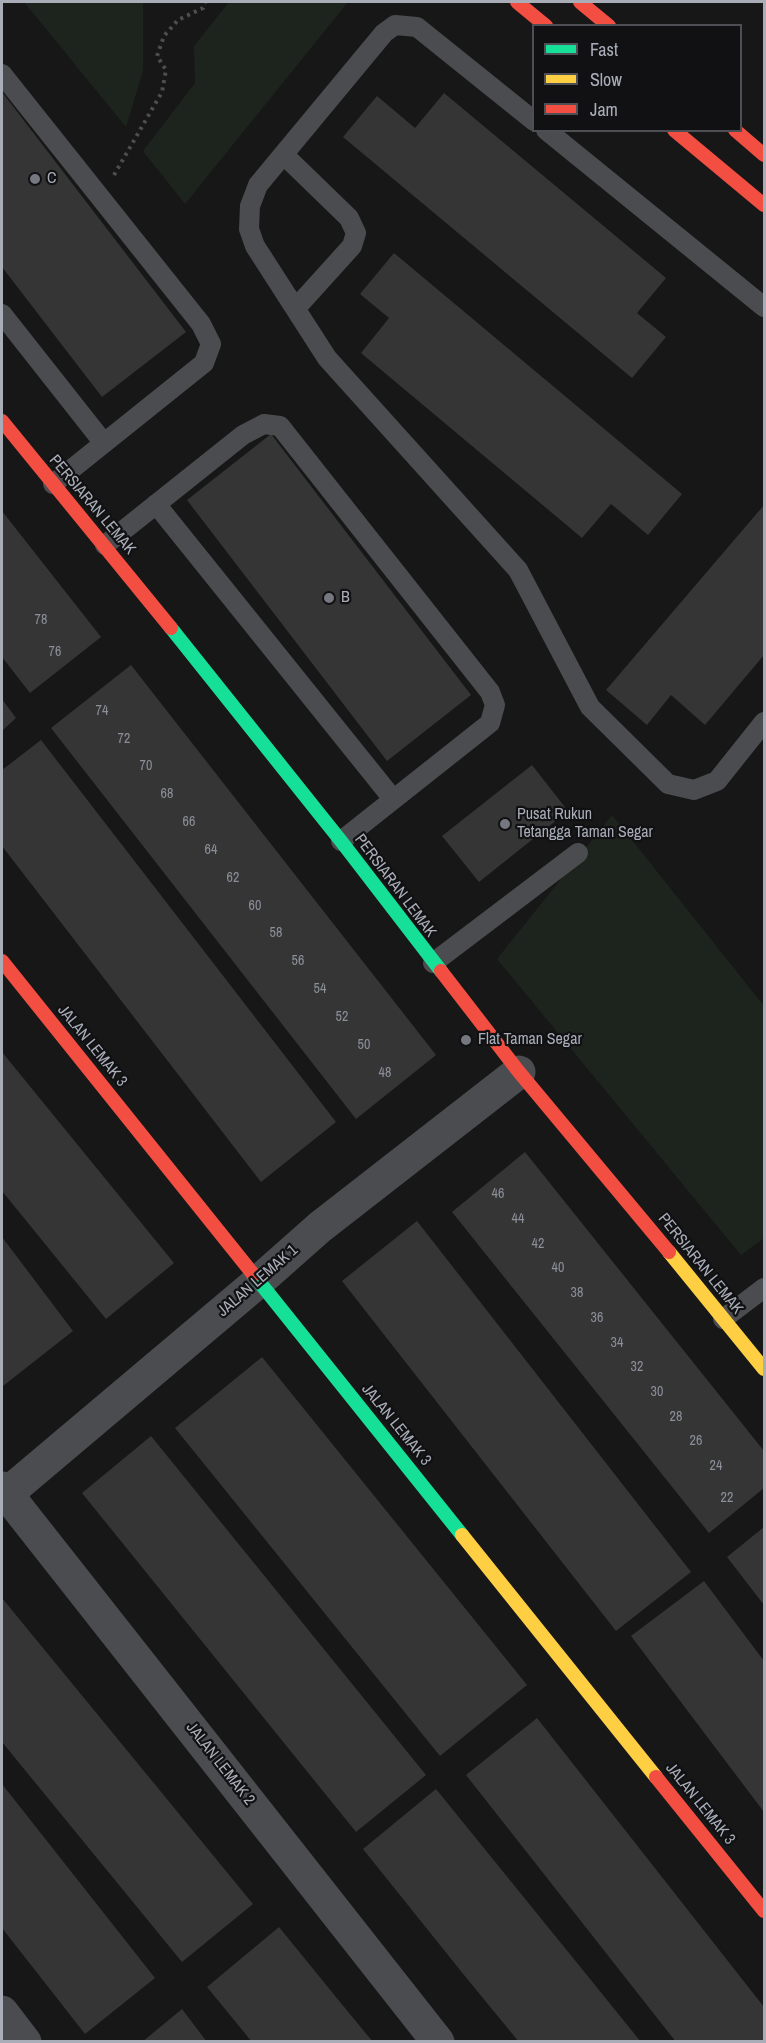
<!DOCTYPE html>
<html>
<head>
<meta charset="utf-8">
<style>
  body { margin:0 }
  #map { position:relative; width:766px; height:2043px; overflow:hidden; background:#171717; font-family:"Archivo Narrow",sans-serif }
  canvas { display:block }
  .frame { position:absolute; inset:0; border:3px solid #a8adb8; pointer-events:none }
  .legend { position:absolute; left:532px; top:24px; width:210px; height:108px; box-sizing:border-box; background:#111113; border:2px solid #4d4f55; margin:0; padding:8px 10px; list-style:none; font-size:18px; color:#a8adb8 }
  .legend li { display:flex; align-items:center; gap:12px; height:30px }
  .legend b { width:30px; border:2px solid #4d4f55 }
</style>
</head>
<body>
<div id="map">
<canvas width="766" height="2043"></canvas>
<div class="frame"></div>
<ul class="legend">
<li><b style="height:8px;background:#16e098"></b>Fast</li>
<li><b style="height:8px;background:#ffcf43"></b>Slow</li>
<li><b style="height:8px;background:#f24e42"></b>Jam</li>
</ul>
</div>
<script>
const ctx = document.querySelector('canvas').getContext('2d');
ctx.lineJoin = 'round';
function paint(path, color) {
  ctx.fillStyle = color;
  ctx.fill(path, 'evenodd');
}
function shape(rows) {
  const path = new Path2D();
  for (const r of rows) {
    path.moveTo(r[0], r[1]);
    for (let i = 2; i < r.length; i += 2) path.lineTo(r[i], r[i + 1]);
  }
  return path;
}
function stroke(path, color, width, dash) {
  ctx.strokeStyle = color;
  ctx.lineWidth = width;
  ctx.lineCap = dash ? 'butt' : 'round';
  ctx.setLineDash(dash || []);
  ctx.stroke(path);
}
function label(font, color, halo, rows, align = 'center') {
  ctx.font = font + ' "Archivo Narrow",sans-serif';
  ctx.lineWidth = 4.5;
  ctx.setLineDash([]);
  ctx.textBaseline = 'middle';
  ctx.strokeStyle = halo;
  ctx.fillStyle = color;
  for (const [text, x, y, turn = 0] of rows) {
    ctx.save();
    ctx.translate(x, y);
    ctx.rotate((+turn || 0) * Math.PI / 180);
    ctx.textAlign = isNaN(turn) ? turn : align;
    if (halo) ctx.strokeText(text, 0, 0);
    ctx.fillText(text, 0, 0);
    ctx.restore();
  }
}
paint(shape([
  [24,2,143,2,143,71,126,127],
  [229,2,348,2,185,204,143,151,195,83,194,46],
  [612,815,764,1006,764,1238,741,1255,497,959]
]), '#1d241e');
paint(shape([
  [2,92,186,332,102,397,2,267],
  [444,93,666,278,637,313,666,337,632,378,343,137,377,96,415,128],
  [394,253,682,494,648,535,611,504,582,538,361,353,389,318,360,294],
  [271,434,471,695,387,761,187,500],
  [764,505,764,655,705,725,671,695,647,725,606,690],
  [2,511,101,637,30,693,2,657],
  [131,665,436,1055,356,1119,51,728],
  [2,699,16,718,2,731],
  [41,740,336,1122,261,1182,2,846,2,770],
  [532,765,568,811,479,882,442,836],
  [2,1052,174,1263,106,1319,2,1191],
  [525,1152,764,1451,764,1488,709,1533,452,1212],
  [417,1221,691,1572,616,1631,342,1281],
  [2,1237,73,1331,3,1386,2,1385],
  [262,1357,527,1685,440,1756,175,1428],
  [151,1436,426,1775,356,1832,82,1493],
  [764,1527,764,1605,727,1557],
  [704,1581,764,1661,764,1812,631,1636],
  [2,1598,253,1904,182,1962,2,1742],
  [537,1718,764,2007,764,2042,676,2042,466,1775],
  [2,1784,155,1978,85,2034,2,1928],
  [436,1789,599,1990,641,2042,519,2042,464,1975,363,1849],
  [279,1927,340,2002,373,2042,252,2042,207,1987],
  [182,2009,207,2042,142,2042]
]), '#353536');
stroke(shape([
  [114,175,162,92,166,70,157,56,164,36,178,20,203,8,205,2]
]), '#4d4e52', 4, [3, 4.5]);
stroke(shape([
  [2,74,201,324,211,344,204,363,53,484],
  [534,121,417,27,395,25,384,33,258,185,250,206,249,229,255,246,327,358,518,570,590,707,668,784,694,790,717,781,764,722],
  [546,130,764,307],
  [284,155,349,218,356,233,352,246,296,308],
  [2,314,103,442],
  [156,504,393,799],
  [105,545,243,435,264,424,280,426,490,692,495,705,490,723,341,841],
  [433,963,578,853],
  [723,1319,764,1288]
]), '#4b4c50', 20);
stroke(shape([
  [2,1488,438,2042],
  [2,1498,259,1281,320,1227,519,1072],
  [2,2012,25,2042]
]), '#4b4c50', 33);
stroke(shape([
  [171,628,341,841,441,971],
  [253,1274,462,1535]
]), '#16e098', 14);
stroke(shape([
  [669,1252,764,1369],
  [462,1535,656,1777]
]), '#ffcf43', 14);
stroke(shape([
  [517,2,546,26],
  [580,2,609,26],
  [674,130,764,205],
  [735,130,764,155],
  [2,421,171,628],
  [2,961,253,1274],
  [441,971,519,1072,669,1252],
  [656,1777,764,1911]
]), '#f24e42', 14);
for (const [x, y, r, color] of [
  [35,179,6,"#757880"],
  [329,598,6,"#757880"],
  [505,824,6,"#757880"],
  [466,1040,6,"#757880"]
]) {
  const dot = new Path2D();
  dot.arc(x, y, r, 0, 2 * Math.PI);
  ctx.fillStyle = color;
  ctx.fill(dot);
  stroke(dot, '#111113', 2);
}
label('14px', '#8b8f98', null, [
  ["78",41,620],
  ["76",55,652],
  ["74",102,711],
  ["72",124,739],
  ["70",146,766],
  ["68",167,794],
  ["66",189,822],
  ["64",211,850],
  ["62",233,878],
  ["60",255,906],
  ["58",276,933],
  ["56",298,961],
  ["54",320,989],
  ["52",342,1017],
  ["50",364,1045],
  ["48",385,1073],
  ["46",498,1194],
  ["44",518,1219],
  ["42",538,1244],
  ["40",558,1268],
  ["38",577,1293],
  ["36",597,1318],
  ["34",617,1343],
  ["32",637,1367],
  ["30",657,1392],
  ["28",676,1417],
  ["26",696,1441],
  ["24",716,1466],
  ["22",727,1498]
]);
label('16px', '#a8adb8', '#111113', [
  ["C",47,179],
  ["B",341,598],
  ["Pusat Rukun",517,815],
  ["Tetangga Taman Segar",517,833],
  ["Flat Taman Segar",478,1040]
], 'left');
label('16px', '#a8adb8', '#111113', [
  ["PERSIARAN LEMAK",92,505,50],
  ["PERSIARAN LEMAK",395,886,53],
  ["JALAN LEMAK 3",92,1046,51],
  ["PERSIARAN LEMAK",700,1264,51],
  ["JALAN LEMAK 1",258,1281,-41],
  ["JALAN LEMAK 3",396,1425,51],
  ["JALAN LEMAK 2",220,1764,52],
  ["JALAN LEMAK 3",700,1804,51]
]);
</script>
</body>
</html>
